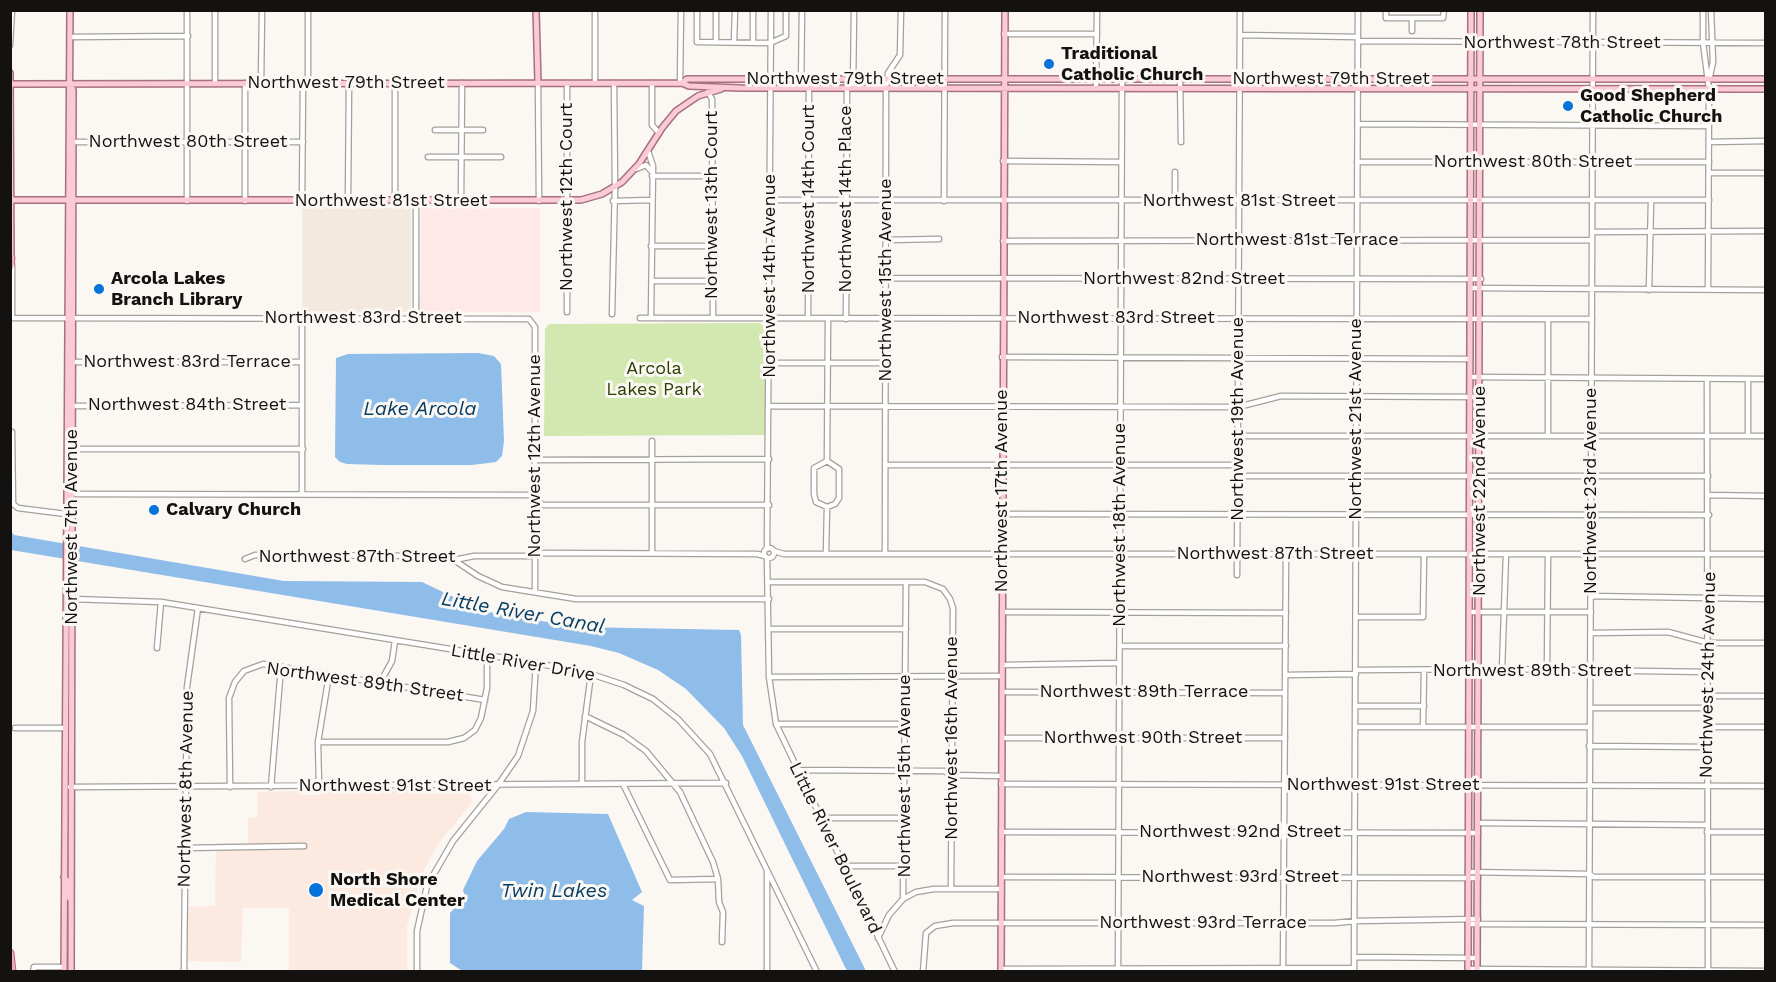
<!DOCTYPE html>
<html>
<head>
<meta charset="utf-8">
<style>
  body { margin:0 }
  #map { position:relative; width:1776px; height:982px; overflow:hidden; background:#fbf7f3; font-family:"Work Sans",sans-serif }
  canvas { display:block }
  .frame { position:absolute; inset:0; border:12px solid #131210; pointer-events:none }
</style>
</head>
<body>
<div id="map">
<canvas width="1776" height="982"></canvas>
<div class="frame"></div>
</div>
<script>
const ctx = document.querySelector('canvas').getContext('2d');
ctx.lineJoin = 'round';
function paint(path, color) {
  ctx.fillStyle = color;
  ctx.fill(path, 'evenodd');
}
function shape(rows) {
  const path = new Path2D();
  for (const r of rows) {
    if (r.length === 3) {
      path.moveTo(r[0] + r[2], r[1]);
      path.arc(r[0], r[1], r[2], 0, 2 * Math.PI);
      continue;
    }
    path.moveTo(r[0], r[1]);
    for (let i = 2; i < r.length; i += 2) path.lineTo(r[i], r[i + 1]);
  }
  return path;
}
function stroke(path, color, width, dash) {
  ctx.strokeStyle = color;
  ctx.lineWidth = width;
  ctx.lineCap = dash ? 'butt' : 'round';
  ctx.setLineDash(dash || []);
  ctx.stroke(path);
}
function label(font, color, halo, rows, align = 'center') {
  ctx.font = font + ' "Work Sans",sans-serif';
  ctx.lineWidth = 6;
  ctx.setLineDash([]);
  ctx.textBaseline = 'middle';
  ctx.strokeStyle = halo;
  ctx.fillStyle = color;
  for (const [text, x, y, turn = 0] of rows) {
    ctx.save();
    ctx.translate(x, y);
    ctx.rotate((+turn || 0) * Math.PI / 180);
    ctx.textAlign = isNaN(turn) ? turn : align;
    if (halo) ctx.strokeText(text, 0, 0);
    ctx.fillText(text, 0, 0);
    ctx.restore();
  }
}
paint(shape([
  [302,207,411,208,411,312,302,313]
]), '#f3e9df');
paint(shape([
  [421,208,540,208,540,312,420,312]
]), '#fee8e8');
paint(shape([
  [414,790,429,794,470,794,473,801,438,844,422,874,407,925,407,971,289,971,289,908,243,908,241,962,187,961,188,907,215,906,216,843,248,843,248,818,258,817,257,792,301,791,302,795,319,795,319,791]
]), '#fce9e0');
paint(shape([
  [760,323,765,328,765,435,544,436,545,329,549,324]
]), '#d2e8b0');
paint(shape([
  [478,353,494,356,501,364,504,441,502,456,496,462,472,465,382,465,347,464,340,462,335,457,336,358,348,354],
  [10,530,14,535,20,536,284,581,422,582,483,611,577,627,739,630,741,635,743,725,866,971,847,971,742,756,724,728,686,689,658,670,619,653,591,646,11,550],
  [526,812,608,814,642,892,632,900,644,906,642,971,464,972,450,963,450,913,465,897,463,890,477,861,504,829,509,819]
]), '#8fbde9');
const minor = shape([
  [215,10,215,84],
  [595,10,595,83],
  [697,10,697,42,770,43,786,36,786,10],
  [1386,10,1386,18,1443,18,1444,10],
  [1703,10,1703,43,1709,89,1708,289],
  [1412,31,1412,18],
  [1004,34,1097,34],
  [1240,35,1358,37],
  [70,37,188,36],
  [1358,41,1766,43],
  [716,42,716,10],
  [734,42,735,10],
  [753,42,753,10],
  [10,45,12,10],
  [1710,76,1713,62,1711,10],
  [1180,79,1181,142],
  [538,83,539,201],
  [652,83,652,125,659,133],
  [680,83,681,10],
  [261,84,262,10],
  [308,84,308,10],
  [801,88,802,10],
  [853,88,854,10],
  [1096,88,1097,10],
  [708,92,712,99,713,318],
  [1358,124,1709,126],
  [435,130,483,130],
  [73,142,303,142],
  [1709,142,1766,141],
  [648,151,653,166,651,318],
  [428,157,501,157],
  [1003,161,1121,162],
  [1357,162,1709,162],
  [636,169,646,165,652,172],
  [1175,172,1175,201],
  [1709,173,1766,173],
  [652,176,712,176],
  [770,200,1709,200],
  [187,201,187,10],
  [245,201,245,83],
  [302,201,303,84],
  [348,201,349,83],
  [395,201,395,83],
  [416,201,416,318],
  [461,201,462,83],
  [613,201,652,200],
  [944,201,945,10],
  [1592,232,1766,231],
  [886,240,939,239],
  [1003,241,1592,240],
  [651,246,713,246],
  [12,265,12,318,529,319,535,327,535,592],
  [886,278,1481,279],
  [652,281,713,281],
  [1470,288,1766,290],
  [1649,290,1651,201],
  [567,312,567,83],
  [612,314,615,187,614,83],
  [302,318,302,494],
  [640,318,1592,319],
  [808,318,809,79],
  [846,319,847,79],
  [1002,357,1470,359],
  [73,362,302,362],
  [770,363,886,363],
  [1470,377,1766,379],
  [1707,379,1708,972],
  [73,406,302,405],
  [769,406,1238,407,1281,396,1480,397],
  [12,432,13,504,18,508,66,514],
  [1239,436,1766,436],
  [1548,436,1548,319],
  [1748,436,1748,379],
  [652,441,652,553],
  [72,449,303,449],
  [536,460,769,459],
  [827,461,828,318],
  [827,461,839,469,839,498,835,504,827,507,816,502,814,494,814,468,827,461],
  [886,465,1239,465],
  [1238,476,1708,476],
  [68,494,529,495,543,505,769,505],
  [1708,495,1766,496],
  [1003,514,1709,515],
  [769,553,5],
  [767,549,771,10],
  [774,551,784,554,1766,554],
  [826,554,827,507],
  [885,554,886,88,888,73,900,55,901,10],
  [767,558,769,677,776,724,895,972],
  [245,559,255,555,432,556,454,560,474,556,529,556,542,553,757,554,765,556],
  [454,560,478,576,502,587,576,599,769,599],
  [1237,575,1240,10],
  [769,582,925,582,943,589,950,599,953,608,951,889],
  [1591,596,1766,599],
  [72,599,161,602,536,663,591,674,624,685,653,699,678,719,710,754,817,972],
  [1002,612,1286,613],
  [1469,612,1591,612],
  [1356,617,1423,617,1424,554],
  [769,629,906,629],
  [1591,633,1668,632,1709,643,1766,643],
  [1120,646,1286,646],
  [157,648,161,602],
  [1002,665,1119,663],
  [1502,669,1506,554],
  [1547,669,1548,554],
  [1356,670,1502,669,1709,672],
  [1285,675,1356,674],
  [769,677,1002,676],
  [380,683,392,661,395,641],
  [1002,692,1285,693],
  [1709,696,1766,696],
  [1356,706,1424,706],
  [1591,708,1709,708],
  [585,716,624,735,646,751,680,792,713,862,718,879,719,902,723,912,722,942],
  [776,724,905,724],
  [1423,726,1424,671],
  [1355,727,1590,727],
  [1708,727,1766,727],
  [15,728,64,728],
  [1002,738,1285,738],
  [318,742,448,742,464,738,475,730,481,718,487,688,487,656],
  [1589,746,1707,747],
  [798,770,944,771,952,775,1001,776],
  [582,784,582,742,591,674],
  [623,784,670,880,718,879],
  [1001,784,1766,786],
  [319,786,318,742,329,675],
  [70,787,726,783],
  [230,787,229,698,235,682,244,671,263,664,485,700],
  [271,787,281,667],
  [821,818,905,818],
  [1478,823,1707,825],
  [1001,832,1478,833],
  [1707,832,1766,832],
  [184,848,304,846],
  [845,866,905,866],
  [1468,872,1589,874,1594,877,1766,877],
  [1001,877,1478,878],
  [903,899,906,582],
  [1468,924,1766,925],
  [878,938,889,915,903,899,916,892,934,889,1001,889],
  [1354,957,1477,958],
  [1001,969,1354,968],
  [1468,969,1766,971],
  [33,972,34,967,64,967],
  [184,972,187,687,198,608],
  [417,972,417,931,427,886,453,841,498,785,518,756,533,711,536,663],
  [767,972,767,871],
  [923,972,926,933,935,926,953,923,1335,923,1355,921,1478,919],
  [1118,972,1122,79],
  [1283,972,1286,554],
  [1354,972,1358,10],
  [1589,972,1593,10]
]);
const major = shape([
  [536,10,538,83],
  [10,73,11,258],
  [682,83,687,79,1766,79],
  [10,84,682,83,689,86,740,88,1766,89],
  [70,84,73,90,71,972],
  [10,200,581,200,602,194,622,182,639,164,662,128,676,111,698,96,721,89],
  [64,877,68,882,67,895,71,900],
  [64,972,70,10],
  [1001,972,1005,10],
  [1468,972,1471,10],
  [1477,972,1480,10]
]);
const highway = shape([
  [10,266,11,258],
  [10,953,12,972]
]);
stroke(minor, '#a4a09c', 7);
stroke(major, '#a7727e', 8);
stroke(highway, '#a7727e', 9);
stroke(minor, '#fff', 4.5);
stroke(major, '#facad6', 5);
stroke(highway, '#f6a6ba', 7);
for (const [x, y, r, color] of [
  [1049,64,6,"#0673db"],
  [1568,106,6,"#0673db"],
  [99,289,6,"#0673db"],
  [154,510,6,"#0673db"],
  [316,890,8,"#0673db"]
]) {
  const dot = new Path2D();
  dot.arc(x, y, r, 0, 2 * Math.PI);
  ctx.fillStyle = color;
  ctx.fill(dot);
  stroke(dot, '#fbf7f3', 2);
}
label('18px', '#131210', '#fbf7f3', [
  ["Northwest 78th Street",1562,43],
  ["Northwest 79th Street",845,79],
  ["Northwest 79th Street",1331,79],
  ["Northwest 79th Street",346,83],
  ["Northwest 80th Street",188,142],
  ["Northwest 80th Street",1533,162],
  ["Northwest 12th Court",567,197,-90],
  ["Northwest 14th Court",809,199,-90],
  ["Northwest 14th Place",846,199,-90],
  ["Northwest 81st Street",391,201],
  ["Northwest 81st Street",1239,201],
  ["Northwest 13th Court",712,205,-90],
  ["Northwest 81st Terrace",1297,240],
  ["Northwest 14th Avenue",770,276,-90],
  ["Northwest 82nd Street",1184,279],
  ["Northwest 15th Avenue",886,280,-90],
  ["Northwest 83rd Street",363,318],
  ["Northwest 83rd Street",1116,318],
  ["Northwest 83rd Terrace",187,362],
  ["Northwest 84th Street",187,405],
  ["Northwest 19th Avenue",1238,419,-90],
  ["Northwest 21st Avenue",1356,419,-90],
  ["Northwest 12th Avenue",535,456,-90],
  ["Northwest 17th Avenue",1002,491,-90],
  ["Northwest 22nd Avenue",1480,491,-90],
  ["Northwest 23rd Avenue",1591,491,-90],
  ["Northwest 18th Avenue",1120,525,-90],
  ["Northwest 7th Avenue",72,527,-90],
  ["Northwest 87th Street",1275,554],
  ["Northwest 87th Street",357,557],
  ["Little River Drive",523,663,10],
  ["Northwest 89th Street",1532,671],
  ["Northwest 24th Avenue",1708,675,-89],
  ["Northwest 89th Street",365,682,8],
  ["Northwest 89th Terrace",1144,692],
  ["Northwest 16th Avenue",952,738,-90],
  ["Northwest 90th Street",1143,738],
  ["Northwest 15th Avenue",905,776,-90],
  ["Northwest 91st Street",1383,785],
  ["Northwest 91st Street",395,786],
  ["Northwest 8th Avenue",186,789,-89],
  ["Northwest 92nd Street",1240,832],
  ["Little River Boulevard",835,848,64],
  ["Northwest 93rd Street",1240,877],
  ["Northwest 93rd Terrace",1203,923]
]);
label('bold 18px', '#131210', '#fbf7f3', [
  ["Traditional",1061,54],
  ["Catholic Church",1061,75],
  ["Good Shepherd",1580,96],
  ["Catholic Church",1580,117],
  ["Arcola Lakes",111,279],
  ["Branch Library",111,300],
  ["Calvary Church",166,510],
  ["North Shore",330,880],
  ["Medical Center",330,901]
], 'left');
label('18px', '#2d3f00', '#fbf7f3', [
  ["Arcola",654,369],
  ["Lakes Park",654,390]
]);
label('italic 20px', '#053d65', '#fbf7f3', [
  ["Lake Arcola",420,409],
  ["Little River Canal",523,613,10],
  ["Twin Lakes",554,891]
]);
</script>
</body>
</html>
